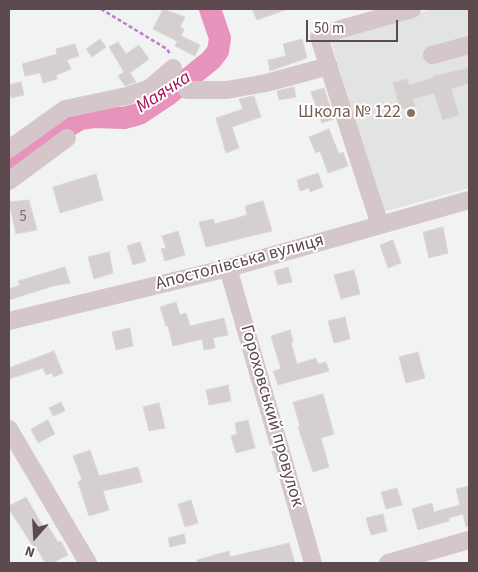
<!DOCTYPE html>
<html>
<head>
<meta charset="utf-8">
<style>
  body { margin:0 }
  #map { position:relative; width:478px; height:572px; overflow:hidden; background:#f1f3f2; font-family:"Source Sans 3",sans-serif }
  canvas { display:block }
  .frame { position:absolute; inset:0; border:10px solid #5d4a4e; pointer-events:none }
  .north { position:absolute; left:10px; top:512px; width:50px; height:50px; -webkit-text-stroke:4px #fff; paint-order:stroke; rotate:199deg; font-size:14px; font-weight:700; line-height:20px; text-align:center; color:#5d4a4e }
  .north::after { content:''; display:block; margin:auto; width:18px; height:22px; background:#5d4a4e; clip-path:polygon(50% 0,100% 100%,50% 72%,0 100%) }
  .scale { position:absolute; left:306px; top:20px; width:92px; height:22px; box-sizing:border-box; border:2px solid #5d4a4e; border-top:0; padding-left:6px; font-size:15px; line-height:18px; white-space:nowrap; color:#5d4a4e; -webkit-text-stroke:4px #fff; paint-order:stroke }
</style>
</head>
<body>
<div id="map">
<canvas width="478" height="572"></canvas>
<div class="frame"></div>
<div class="north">N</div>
<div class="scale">50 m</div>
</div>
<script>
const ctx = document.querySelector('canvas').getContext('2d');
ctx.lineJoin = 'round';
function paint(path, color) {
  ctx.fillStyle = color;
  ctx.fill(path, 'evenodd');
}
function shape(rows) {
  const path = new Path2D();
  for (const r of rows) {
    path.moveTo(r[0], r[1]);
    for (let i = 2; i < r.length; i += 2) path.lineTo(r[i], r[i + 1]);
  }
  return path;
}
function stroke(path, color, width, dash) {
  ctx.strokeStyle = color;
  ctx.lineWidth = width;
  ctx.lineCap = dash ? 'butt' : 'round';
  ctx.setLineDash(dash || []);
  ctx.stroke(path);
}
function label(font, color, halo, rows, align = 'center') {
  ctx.font = font + ' "Source Sans 3",sans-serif';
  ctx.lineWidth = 4;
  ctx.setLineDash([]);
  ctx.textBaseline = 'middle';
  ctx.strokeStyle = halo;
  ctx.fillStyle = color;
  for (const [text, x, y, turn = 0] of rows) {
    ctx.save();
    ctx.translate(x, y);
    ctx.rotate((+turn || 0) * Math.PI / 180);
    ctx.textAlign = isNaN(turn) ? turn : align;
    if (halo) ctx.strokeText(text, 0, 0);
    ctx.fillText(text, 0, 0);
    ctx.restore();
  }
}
paint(shape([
  [433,9,469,9,469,188,383,212,330,38]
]), '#e2e4e3');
stroke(shape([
  [9,162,80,119,94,117,124,118,139,114,169,94,211,60,218,51,220,38,210,9]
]), '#e793bb', 22);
const building = shape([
  [163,9,185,17,180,27,184,29,181,36,200,45,195,56,175,46,177,41,153,29,163,9],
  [252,9,285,9,285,10,257,20,252,9],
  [100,39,106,47,92,57,86,49,100,39],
  [302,39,307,58,270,71,268,60,286,56,283,44,302,39],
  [118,42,126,54,139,45,149,59,130,73,136,82,125,86,118,76,124,72,109,47,118,42],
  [75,44,79,56,67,60,71,69,56,75,57,79,43,83,40,73,25,76,22,64,57,54,56,49,75,44],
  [469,68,469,83,451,89,459,115,443,120,434,93,413,99,415,106,400,109,393,83,407,79,409,85,433,78,433,76,469,68],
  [21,82,24,95,11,98,9,85,21,82],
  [294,87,296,97,279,100,277,91,294,87],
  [324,88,334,119,322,123,311,92,324,88],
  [254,96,261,117,232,127,239,148,226,153,216,118,243,109,239,99,254,96],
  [329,129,339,154,343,152,348,166,328,173,320,151,316,153,309,137,329,129],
  [318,173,323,187,310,192,309,188,300,191,297,180,318,173],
  [96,174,103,200,60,213,53,187,96,174],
  [29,200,37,230,16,234,9,202,29,200],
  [263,201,272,231,206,247,199,222,213,219,215,224,247,215,245,206,263,201],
  [443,227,448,253,429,258,423,232,443,227],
  [178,231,185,255,165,261,161,249,166,248,162,236,178,231],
  [393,240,401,263,388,268,380,245,393,240],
  [140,242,146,261,133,265,127,246,140,242],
  [109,252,113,273,94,279,88,257,109,252],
  [65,267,70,283,53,286,9,300,9,289,20,285,18,281,65,267],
  [288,267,292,282,278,285,274,271,288,267],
  [354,270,360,294,341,299,334,275,354,270],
  [176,302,180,315,186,313,190,326,224,318,228,335,213,338,215,348,204,350,202,339,173,346,168,326,166,326,160,307,176,302],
  [345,317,350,339,334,343,328,321,345,317],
  [130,328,133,346,116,350,112,332,130,328],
  [290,330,293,342,291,343,297,364,316,358,318,364,326,362,329,371,278,385,273,371,281,369,271,336,290,330],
  [54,351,63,373,54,377,52,373,46,375,43,368,9,379,9,368,54,351],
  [418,352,425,378,406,383,399,357,418,352],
  [228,385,231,401,209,405,206,390,228,385],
  [323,394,334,434,321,438,329,467,313,472,298,427,300,427,293,402,323,394],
  [61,402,65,411,53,416,49,408,61,402],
  [159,403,165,428,149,431,143,407,159,403],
  [48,420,55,434,38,443,31,429,48,420],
  [248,420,255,448,236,453,231,436,237,434,235,423,248,420],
  [90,450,99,476,138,467,142,482,103,491,109,510,89,516,78,482,82,480,73,456,90,450],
  [469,486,469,526,466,527,463,514,449,518,449,521,418,530,412,509,432,503,434,512,460,505,456,489,469,486],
  [397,488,402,505,386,509,381,492,397,488],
  [26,497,44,528,47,525,58,542,61,541,68,555,52,563,45,563,38,550,36,551,9,509,9,506,26,497],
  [191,500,198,523,185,527,178,504,191,500],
  [383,514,387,531,371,535,366,518,383,514],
  [184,534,186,543,170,547,168,538,184,534],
  [289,543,295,563,197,563,197,560,229,551,230,557,289,543]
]);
paint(building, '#d5cfcf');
stroke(building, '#dcd6d6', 1);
stroke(shape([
  [101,9,167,49,170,54]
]), '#bc7dc9', 2.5, [4, 2.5]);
stroke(shape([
  [432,55,469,45],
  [187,90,227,90,266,83,329,66],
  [9,149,65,109,127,96,150,88,173,68],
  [9,181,67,138],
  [380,225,319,37,341,29,412,9],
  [228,268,313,563],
  [9,321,228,268,469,200],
  [9,429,88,563],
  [388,563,469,540]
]), '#d5c6c9', 18);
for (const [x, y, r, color] of [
  [411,113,5,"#8d6e63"]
]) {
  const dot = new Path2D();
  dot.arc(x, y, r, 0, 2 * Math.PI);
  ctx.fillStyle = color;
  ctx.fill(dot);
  stroke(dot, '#fff', 2);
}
label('15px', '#7b6b6e', null, [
  ["5",23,218]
]);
label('18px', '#785e54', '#fff', [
  ["Школа № 122",401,113]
], 'right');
label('18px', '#5d4a4e', '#fff', [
  ["Апостолівська вулиця",240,263,-15],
  ["Гороховський провулок",271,416,74]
]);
label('italic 19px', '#a5165a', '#fff', [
  ["Маячка",164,93,-33]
]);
</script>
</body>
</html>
